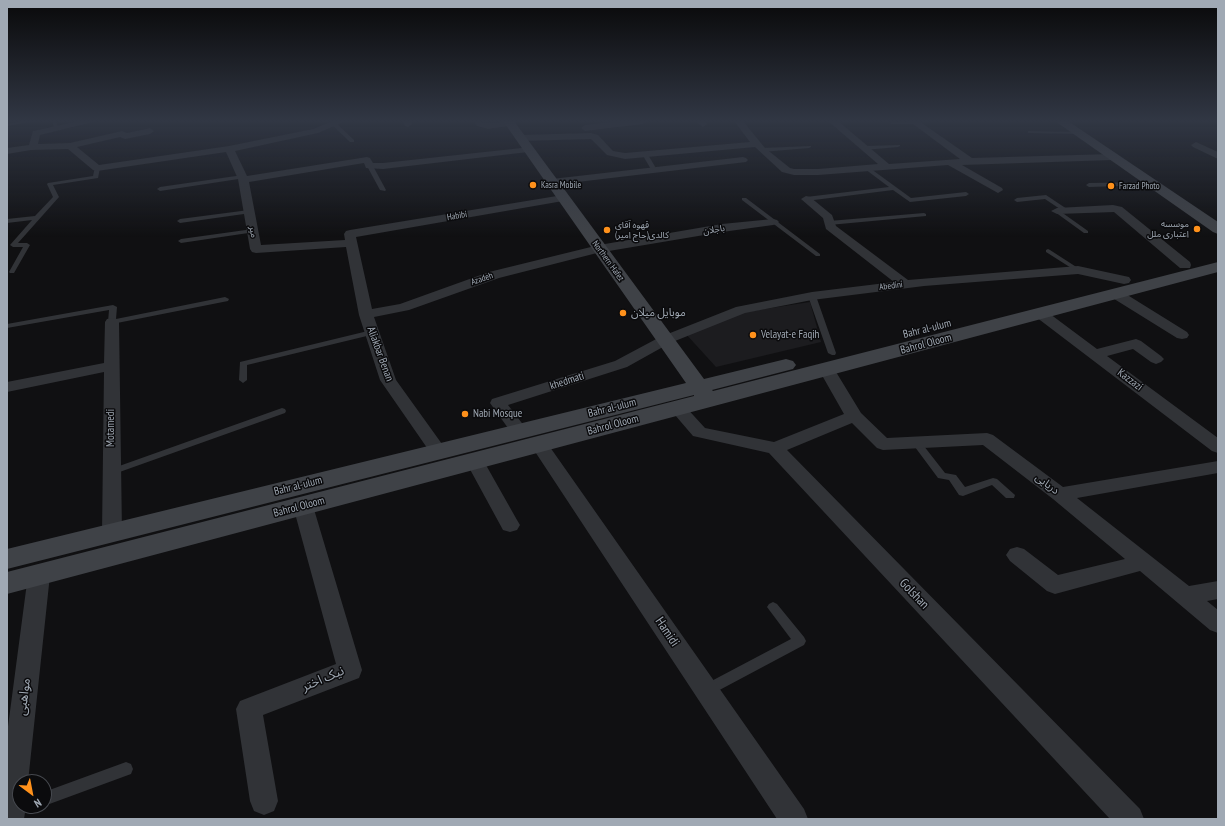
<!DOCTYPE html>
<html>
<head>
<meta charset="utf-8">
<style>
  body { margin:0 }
  #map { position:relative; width:1225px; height:826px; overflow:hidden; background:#101012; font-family:"PT Sans Narrow",sans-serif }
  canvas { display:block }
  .frame { position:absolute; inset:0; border:8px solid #a0a9b4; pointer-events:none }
  .north { position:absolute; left:12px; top:774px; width:40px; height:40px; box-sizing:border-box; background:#0b0b0d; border:1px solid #474a50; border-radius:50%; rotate:148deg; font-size:11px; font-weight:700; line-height:16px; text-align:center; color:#a0a9b4 }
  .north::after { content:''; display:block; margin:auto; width:14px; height:18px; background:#ff911b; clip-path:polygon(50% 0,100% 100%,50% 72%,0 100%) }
</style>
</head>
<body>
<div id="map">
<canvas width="1225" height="826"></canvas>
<div class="frame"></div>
<div class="north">N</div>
</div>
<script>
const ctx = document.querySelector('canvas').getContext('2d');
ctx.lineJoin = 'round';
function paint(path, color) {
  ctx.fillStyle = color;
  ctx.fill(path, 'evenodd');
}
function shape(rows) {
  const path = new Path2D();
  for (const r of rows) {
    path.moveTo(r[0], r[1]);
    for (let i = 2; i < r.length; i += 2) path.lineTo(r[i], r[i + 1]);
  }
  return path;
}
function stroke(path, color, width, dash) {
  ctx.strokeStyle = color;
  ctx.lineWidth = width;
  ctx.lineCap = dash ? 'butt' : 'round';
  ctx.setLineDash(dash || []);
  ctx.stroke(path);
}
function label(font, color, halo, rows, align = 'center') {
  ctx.font = font + ' "PT Sans Narrow","Noto Sans Arabic",sans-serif';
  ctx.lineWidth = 3;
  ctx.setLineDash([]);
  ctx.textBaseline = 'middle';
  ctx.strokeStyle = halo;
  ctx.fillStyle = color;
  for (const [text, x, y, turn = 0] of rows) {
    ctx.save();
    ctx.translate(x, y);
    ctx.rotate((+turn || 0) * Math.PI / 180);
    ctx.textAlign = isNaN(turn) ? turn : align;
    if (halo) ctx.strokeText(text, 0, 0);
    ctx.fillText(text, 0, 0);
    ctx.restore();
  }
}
paint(shape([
  [810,302,821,342,716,367,685,333,745,312]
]), '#1c1c1f');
paint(shape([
  [22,121,36,121,7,126,7,124,22,121],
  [52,121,56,121,59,130,55,130,52,121],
  [892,122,915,122,917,123,915,124,890,124,892,122],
  [332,123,336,123,354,140,354,142,350,142,332,125,332,123],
  [1030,131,1078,132,1080,133,1078,134,1028,133,1028,131,1030,131],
  [900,145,900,146,898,147,864,150,861,148,864,146,900,145],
  [811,146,811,147,809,148,762,152,759,150,762,148,811,146],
  [643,153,647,153,657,170,656,171,652,171,642,154,643,153],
  [370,164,373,166,386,190,385,191,380,190,367,166,370,164],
  [867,166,911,198,966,192,969,194,966,196,910,202,893,190,806,201,803,199,806,197,889,187,865,169,864,168,867,166],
  [95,167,100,168,98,178,53,185,59,197,18,243,27,243,30,245,14,273,10,273,9,272,23,247,13,247,10,245,32,220,7,223,7,219,35,216,53,197,47,184,48,183,93,176,95,167],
  [243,175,245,176,245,178,160,191,157,189,160,187,243,175],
  [1153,182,1154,183,1151,185,1089,187,1086,185,1089,183,1153,182],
  [1046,195,1067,209,1067,211,1063,211,1045,199,1017,202,1014,200,1017,198,1046,195],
  [742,198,746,198,820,254,820,256,816,256,742,200,742,198],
  [1057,209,1088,231,1088,233,1084,233,1055,212,1054,211,1057,209],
  [249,210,251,211,251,213,180,223,177,221,180,219,249,210],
  [924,213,926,214,926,216,829,225,826,223,829,221,924,213],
  [253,229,256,231,255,232,181,243,178,241,181,239,253,229],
  [1048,249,1050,250,1081,270,1078,272,1076,271,1046,252,1046,250,1048,249],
  [809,294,815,294,816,296,836,353,835,355,832,355,828,353,808,296,809,294],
  [225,297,229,299,228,301,112,324,108,322,109,310,7,328,7,324,113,305,117,307,116,319,225,297],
  [372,330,376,332,375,334,247,365,247,380,243,383,239,380,240,362,372,330],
  [282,408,285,409,286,411,285,413,114,474,111,475,108,474,106,472,108,470,282,408],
  [917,440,920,441,945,473,956,475,965,487,993,478,997,479,1015,495,1014,498,1006,498,992,485,963,496,959,495,949,480,938,478,912,443,917,440],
  [773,602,777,604,804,637,806,641,804,645,712,694,707,696,702,694,700,690,702,686,791,639,767,607,769,604,773,602],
  [126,762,131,764,133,769,131,774,44,806,43,806,44,792,126,762]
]), '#313337');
paint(shape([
  [79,121,97,121,40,135,38,144,70,143,122,131,127,133,150,128,154,131,150,134,125,139,120,137,77,147,99,165,229,146,313,129,333,121,346,121,318,133,235,151,247,176,367,157,370,158,373,163,383,163,531,147,533,149,531,151,528,152,383,169,366,168,364,163,249,182,261,245,345,240,344,234,346,231,350,230,563,195,568,198,563,201,356,237,372,309,400,304,489,272,599,245,722,224,773,219,777,220,779,222,777,224,773,225,722,232,597,253,499,278,409,310,374,317,396,380,447,451,444,455,438,457,432,455,380,380,359,315,346,247,256,253,252,252,250,249,238,179,226,152,97,171,93,170,68,149,31,150,7,154,7,148,29,145,33,131,79,121],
  [402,121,411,121,412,124,408,127,405,126,402,121],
  [473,121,488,123,512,121,513,123,509,126,488,129,477,126,473,121],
  [618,121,647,121,643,124,585,131,581,128,585,125,618,121],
  [695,121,705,121,707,124,703,127,695,121],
  [734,121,743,121,765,148,790,168,794,169,818,169,878,164,828,121,838,121,889,164,960,159,909,121,919,121,972,158,1112,154,1117,157,1112,160,962,165,1002,188,1003,190,998,193,948,165,818,175,794,175,782,172,755,147,625,159,607,155,591,139,520,141,515,138,520,135,591,133,598,135,613,151,625,153,750,142,734,121],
  [1196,142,1218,152,1218,159,1193,147,1191,145,1196,142],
  [743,157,746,158,748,160,746,162,552,185,547,182,552,179,743,157],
  [806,196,810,197,832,215,836,226,908,280,1078,266,1129,277,1131,280,1129,283,1124,284,1078,274,924,286,812,300,745,313,670,343,627,367,508,405,528,431,525,435,519,437,513,435,490,403,492,399,615,361,660,337,736,307,812,292,894,282,826,229,823,218,801,199,806,196],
  [1113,205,1122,207,1190,262,1191,265,1190,268,1180,268,1114,212,1057,214,1051,211,1057,208,1113,205],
  [1116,290,1121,291,1187,332,1189,335,1187,338,1182,339,1177,338,1111,297,1109,294,1111,291,1116,290],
  [1041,310,1046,311,1097,349,1136,339,1141,341,1161,356,1164,359,1161,362,1156,364,1151,362,1133,349,1107,356,1218,438,1218,453,1212,451,1036,317,1034,314,1036,311,1041,310],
  [112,318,117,319,119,322,122,533,119,538,112,541,105,538,102,533,104,372,7,392,7,382,104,363,105,322,107,319,112,318],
  [827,365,833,367,861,413,887,438,987,433,993,435,1063,487,1218,461,1218,473,1077,498,1189,586,1218,581,1218,599,1207,601,1218,610,1218,633,1210,630,1140,571,1055,594,1047,591,1010,561,1006,555,1010,549,1017,547,1024,549,1058,575,1125,559,1053,499,983,445,883,450,877,448,852,423,787,450,1140,809,1144,819,1110,819,769,453,693,436,669,408,671,404,677,403,683,404,705,428,774,442,844,414,819,370,821,367,827,365],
  [539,438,545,440,804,809,808,819,777,819,530,444,533,440,539,438],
  [475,456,482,458,517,520,520,525,517,530,510,532,503,530,466,462,468,458,475,456],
  [303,499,310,501,313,506,362,670,359,678,263,715,278,801,274,811,264,815,254,811,250,801,236,709,240,701,336,664,293,506,296,501,303,499],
  [39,567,47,569,50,575,28,782,20,782,20,806,26,806,24,819,7,819,7,734,28,575,31,569,39,567]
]), '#313337');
paint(shape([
  [503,121,514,121,704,379,786,359,793,361,796,365,793,369,712,390,713,391,1218,262,1218,272,7,594,7,572,694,396,694,395,7,569,7,549,686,383,503,121],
  [1055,121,1068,121,1218,222,1218,234,1213,232,1055,121]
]), '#3f4247');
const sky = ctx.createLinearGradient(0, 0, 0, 237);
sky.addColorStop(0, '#09090a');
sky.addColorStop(0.51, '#313744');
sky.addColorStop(1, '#31374400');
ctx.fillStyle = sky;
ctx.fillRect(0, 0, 1225, 237);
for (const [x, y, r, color] of [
  [533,185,4,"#ff911b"],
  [1111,186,4,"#ff911b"],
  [1197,229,4,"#ff911b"],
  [607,230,4,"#ff911b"],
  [623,313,4,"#ff911b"],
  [753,335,4,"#ff911b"],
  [465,414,4,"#ff911b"]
]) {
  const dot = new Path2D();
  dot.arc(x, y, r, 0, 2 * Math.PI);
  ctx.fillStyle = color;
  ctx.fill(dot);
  stroke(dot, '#0b0b0d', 1.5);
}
label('9px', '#a0a9b4', '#0b0b0d', [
  ["Kasra Mobile",541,185],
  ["Farzad Photo",1119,186],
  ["موسسه",1189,224,"right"],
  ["اعتباری ملل",1189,234,"right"],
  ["قهوه آقای",615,225],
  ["کالدی(حاج امیر)",615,235]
], 'left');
label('9px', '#a0a9b4', '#0b0b0d', [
  ["Habibi",457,216,-10],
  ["باجلان",714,230,-9],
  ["میر",253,232,80],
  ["Northern Hafez",608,261,54],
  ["Azadeh",482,279,-19],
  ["Abedini",891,286,-7]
]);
label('11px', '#a0a9b4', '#0b0b0d', [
  ["موبایل میلان",631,313],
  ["Velayat-e Faqih",761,335],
  ["Nabi Mosque",473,414]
], 'left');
label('11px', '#a0a9b4', '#0b0b0d', [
  ["Bahr al-ulum",927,329,-14],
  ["Bahrol Oloom",926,344,-15],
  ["Aliakbar Benan",380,354,70],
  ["Kazzazi",1130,380,37],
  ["khedmati",567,381,-18],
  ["Bahr al-ulum",612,408,-14],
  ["Bahrol Oloom",613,425,-15],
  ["Motamedi",111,428,-90],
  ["دریایی",1047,484,37],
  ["Bahr al-ulum",298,486,-14],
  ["Bahrol Oloom",299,507,-15]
]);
label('13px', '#a0a9b4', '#0b0b0d', [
  ["Golshan",914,594,46],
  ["Hamidi",667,632,56],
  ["نیک اختر",323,679,-23],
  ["مواهبی",24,697,-83]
]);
</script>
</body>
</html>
